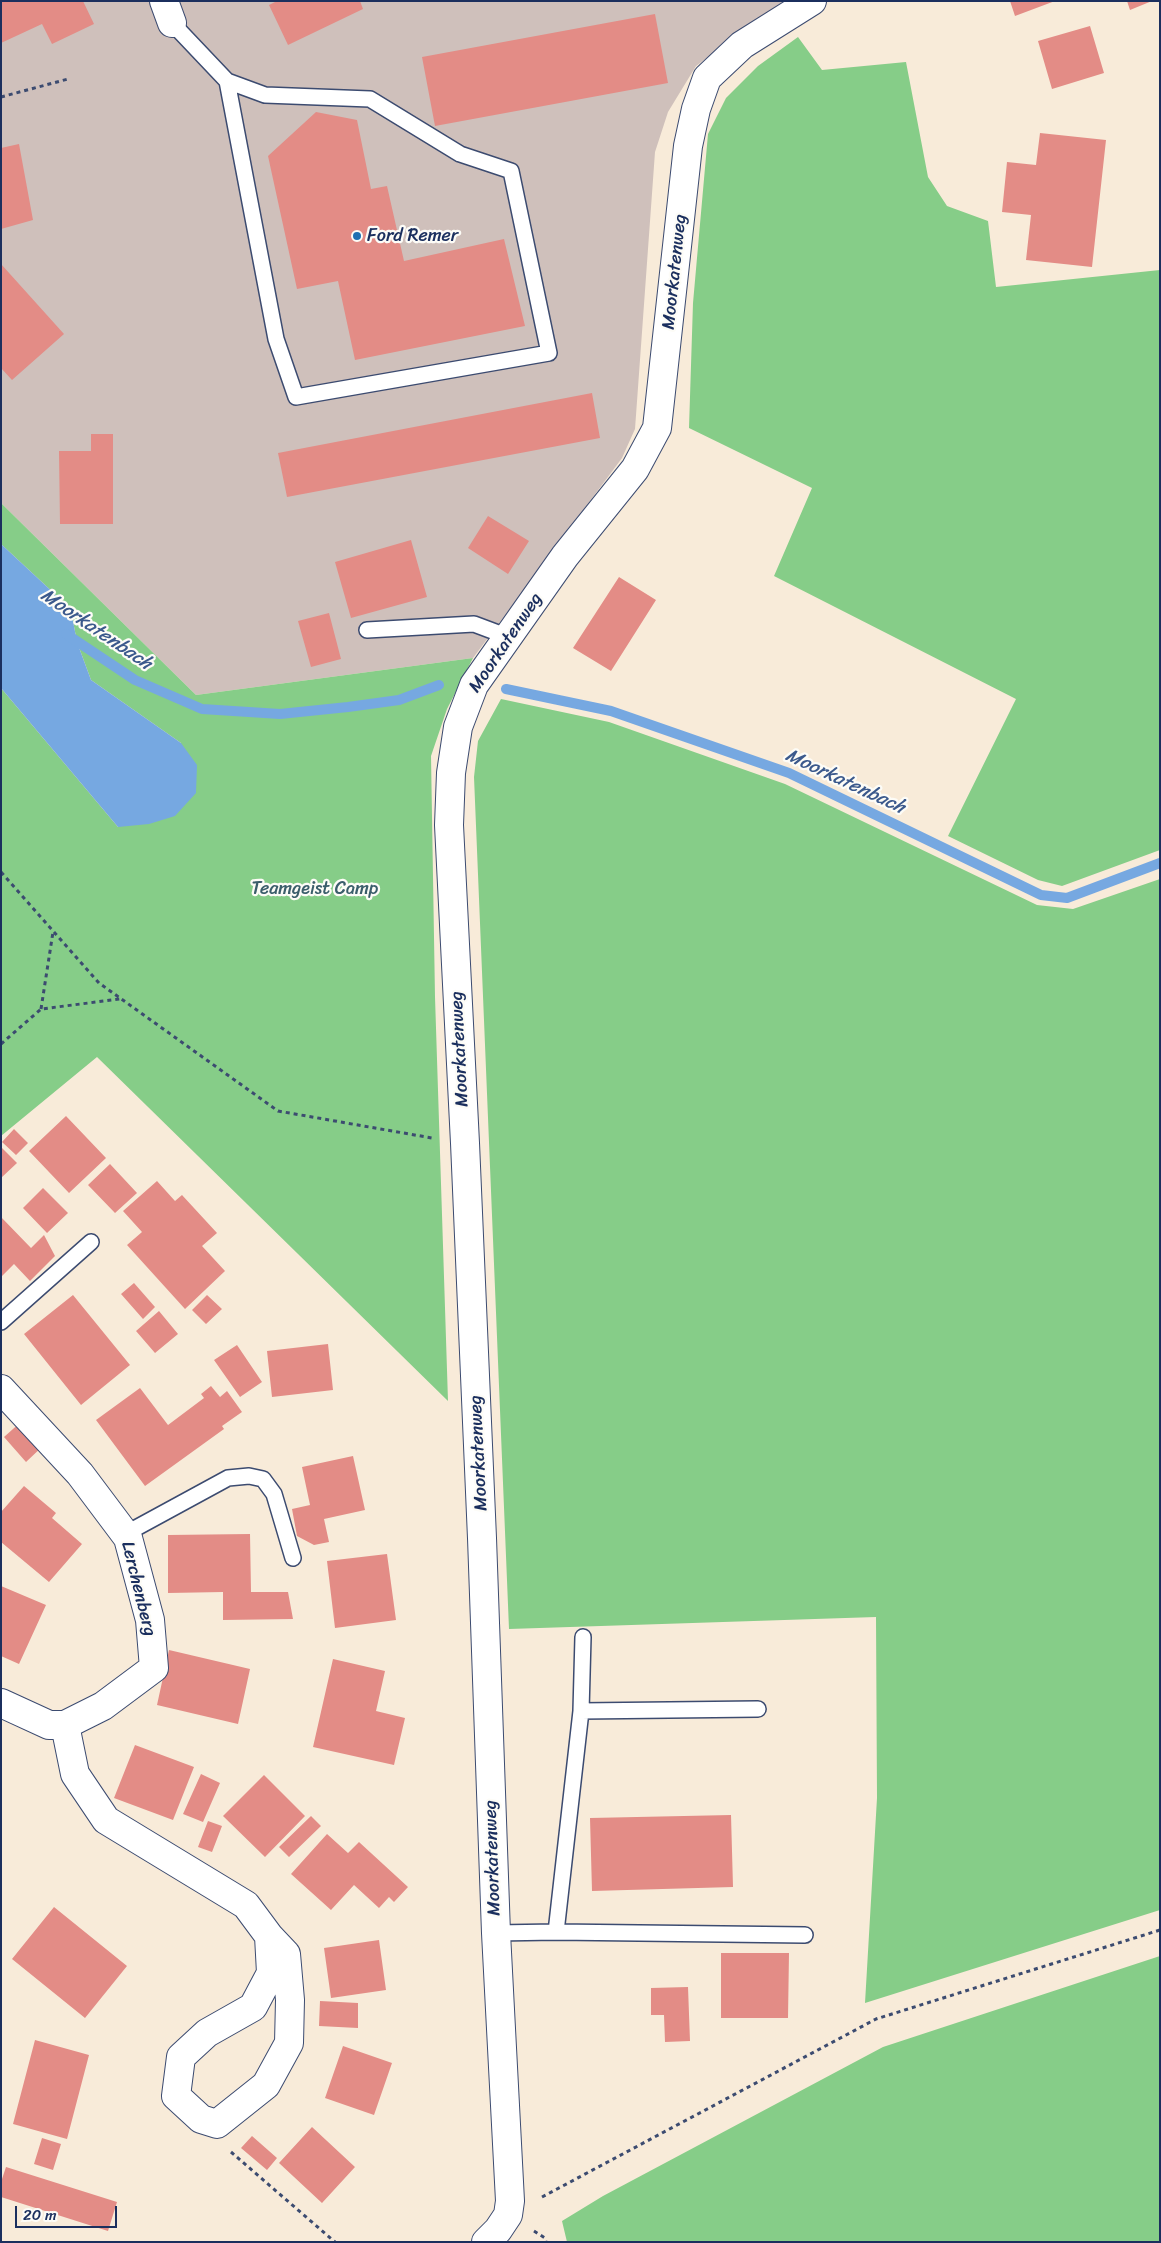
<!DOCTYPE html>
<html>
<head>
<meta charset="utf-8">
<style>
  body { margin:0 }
  #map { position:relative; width:1161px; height:2243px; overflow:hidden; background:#f8ebd9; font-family:Sriracha,sans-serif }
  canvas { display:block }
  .frame { position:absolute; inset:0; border:2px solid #1b2f5e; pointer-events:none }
  .scale { position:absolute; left:15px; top:2206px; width:102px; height:22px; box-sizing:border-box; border:2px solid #1b2f5e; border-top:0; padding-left:6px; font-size:15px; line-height:18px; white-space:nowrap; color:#1b2f5e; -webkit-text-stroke:4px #fdfcf7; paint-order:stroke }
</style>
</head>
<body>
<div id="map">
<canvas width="1161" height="2243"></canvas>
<div class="frame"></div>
<div class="scale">20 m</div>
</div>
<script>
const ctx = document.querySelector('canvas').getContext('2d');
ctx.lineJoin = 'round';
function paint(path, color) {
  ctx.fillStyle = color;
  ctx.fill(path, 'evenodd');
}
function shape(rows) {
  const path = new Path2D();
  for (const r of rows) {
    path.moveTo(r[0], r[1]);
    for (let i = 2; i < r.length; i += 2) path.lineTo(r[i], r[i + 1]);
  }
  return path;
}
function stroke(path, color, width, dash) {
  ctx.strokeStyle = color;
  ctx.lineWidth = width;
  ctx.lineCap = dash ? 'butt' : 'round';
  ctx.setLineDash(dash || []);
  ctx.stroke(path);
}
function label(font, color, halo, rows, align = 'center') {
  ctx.font = font + ' Sriracha,sans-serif';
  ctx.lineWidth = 4.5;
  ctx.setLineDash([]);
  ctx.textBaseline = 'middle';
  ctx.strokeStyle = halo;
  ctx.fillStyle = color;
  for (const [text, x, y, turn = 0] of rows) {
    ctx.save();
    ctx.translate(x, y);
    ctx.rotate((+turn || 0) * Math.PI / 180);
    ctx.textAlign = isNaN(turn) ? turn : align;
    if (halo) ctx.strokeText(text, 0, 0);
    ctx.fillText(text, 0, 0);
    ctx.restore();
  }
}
paint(shape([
  [1,1,784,1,696,66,668,112,655,152,635,429,622,458,473,658,196,695,1,503]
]), '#cfc0bb');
paint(shape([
  [798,37,822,70,906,62,928,177,947,206,988,221,996,287,1160,270,1160,850,1062,886,1038,880,948,836,1016,699,774,576,812,488,689,428,693,303,708,134,726,98,758,66],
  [1,503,196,695,473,658,447,709,431,756,435,997,448,1401,97,1057,1,1136,1,688,118,827,181,743,91,680,77,642,73,621,58,597,1,544],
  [501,699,609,722,785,784,1037,905,1073,909,1160,879,1160,1910,865,2003,877,1798,876,1617,509,1629,474,777,478,741],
  [1160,1956,1160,2242,567,2242,562,2221,603,2196,883,2047]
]), '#86cd88');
paint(shape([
  [1,544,58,597,73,621,77,642,91,680,181,743,197,765,196,793,175,816,149,824,118,827,1,688]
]), '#76a8e1');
stroke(shape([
  [66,634,135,680,202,709,280,714,348,707,399,700,439,685],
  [506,689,611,711,789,773,1041,895,1067,898,1160,863]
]), '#76a8e1', 10);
paint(shape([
  [1,1,83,1,94,24,52,44,42,24,1,43],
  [277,1,360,1,363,9,288,45,269,5],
  [1010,1,1055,1,1015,16],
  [1127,1,1152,1,1130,10],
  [655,14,668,83,435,126,422,57],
  [1090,26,1104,73,1052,89,1038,41],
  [316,112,357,120,371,189,387,186,404,261,504,239,525,326,355,360,338,281,297,289,268,156],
  [1040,133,1106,140,1092,267,1026,260,1031,215,1002,212,1007,162,1036,165],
  [19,144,33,220,1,229,1,148],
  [1,264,64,334,12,380,1,368],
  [592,393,600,438,287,497,278,453],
  [91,434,113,434,113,524,60,524,59,451,91,451],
  [488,516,529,541,508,574,468,548],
  [411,540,427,597,351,618,335,562],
  [619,577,656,600,611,671,573,648],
  [329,613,341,659,311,667,298,621],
  [66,1116,106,1158,69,1193,29,1151],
  [14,1129,28,1143,16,1155,2,1142],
  [1,1147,17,1163,1,1178],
  [110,1164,137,1193,115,1213,88,1185],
  [157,1181,175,1201,182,1195,217,1233,202,1246,225,1271,185,1309,127,1245,142,1232,123,1211],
  [43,1188,68,1213,47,1233,23,1208],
  [1,1217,31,1248,44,1235,55,1256,30,1281,14,1264,1,1277],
  [134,1283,155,1307,143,1319,121,1294],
  [73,1295,130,1365,81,1405,24,1334],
  [207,1295,222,1309,206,1324,192,1310],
  [159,1311,178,1334,155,1353,136,1331],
  [328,1344,333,1390,272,1397,267,1351],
  [237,1345,262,1382,240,1397,214,1360],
  [211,1386,220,1397,227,1391,242,1412,222,1426,224,1429,145,1486,96,1420,140,1388,168,1425,204,1398,201,1394],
  [22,1421,44,1445,26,1462,4,1437],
  [353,1456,365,1510,324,1519,329,1542,314,1545,297,1536,292,1509,310,1505,302,1467],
  [24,1486,56,1513,52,1518,82,1544,49,1582,1,1542,1,1512],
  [250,1534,251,1592,288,1592,293,1619,223,1620,223,1592,168,1593,168,1535],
  [387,1554,396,1620,335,1628,327,1561],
  [1,1586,46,1605,19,1664,1,1656],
  [169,1650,250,1669,238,1724,157,1705],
  [333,1659,385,1671,376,1711,405,1718,394,1765,313,1747],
  [135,1745,194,1767,173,1820,114,1798],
  [201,1774,220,1783,203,1822,183,1814],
  [264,1775,305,1816,265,1857,223,1816],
  [731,1815,733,1887,592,1891,590,1818],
  [311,1816,321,1826,289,1857,279,1847],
  [208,1821,222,1826,212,1852,198,1847],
  [327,1834,348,1853,359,1842,408,1887,394,1902,389,1897,379,1908,354,1885,331,1910,291,1874],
  [54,1907,127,1966,85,2018,12,1959],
  [379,1940,386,1990,331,1998,324,1948],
  [721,1953,789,1953,788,2018,721,2018],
  [688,1987,690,2041,665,2042,664,2015,651,2015,651,1988],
  [320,2001,358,2003,358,2028,319,2026],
  [35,2040,89,2055,67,2139,13,2124],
  [343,2046,392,2063,374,2115,325,2098],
  [312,2127,355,2167,322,2203,279,2163],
  [252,2136,277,2158,267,2170,241,2148],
  [42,2138,61,2144,53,2170,34,2164],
  [6,2167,117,2202,108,2231,1,2197,1,2182]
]), '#e38c86');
const service = shape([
  [172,23,227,81,265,95,370,99,460,154,511,171,549,353,296,397,276,339,227,81],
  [367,630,474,624,506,636],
  [1,1322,91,1242],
  [125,1534,228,1478,249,1476,263,1479,274,1494,293,1558],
  [581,1711,758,1709],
  [556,1932,805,1935],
  [496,1933,556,1932,581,1711,583,1637]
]);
const minor = shape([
  [164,1,172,23],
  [1,1389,80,1474,128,1538,150,1620,154,1668,103,1706,65,1725,49,1725,1,1703],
  [65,1725,75,1774,106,1820,246,1905,269,1936,271,1973,253,2007,207,2033,181,2057,176,2096,201,2119,217,2124,266,2085,289,2043,290,2000,286,1954,269,1936],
  [486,2242,498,2230,508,2215,510,2201,496,1933,482,1538,465,1143,449,825,451,773,458,727,474,685,565,556,635,469,657,428,688,146,696,109,707,78,742,45,812,1]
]);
stroke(service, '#3c4b70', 18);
stroke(minor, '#3c4b70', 30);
stroke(shape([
  [1,97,68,79],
  [1,872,99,983,278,1111,432,1138],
  [41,1009,53,932],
  [1,1044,41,1009,120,999],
  [231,2152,335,2242],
  [542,2197,876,2019,1160,1930],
  [534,2231,545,2238,546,2242]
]), '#3c4b70', 3, [4, 4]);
stroke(service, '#fff', 15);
stroke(minor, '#fff', 28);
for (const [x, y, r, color] of [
  [357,236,5,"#1f6fb2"]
]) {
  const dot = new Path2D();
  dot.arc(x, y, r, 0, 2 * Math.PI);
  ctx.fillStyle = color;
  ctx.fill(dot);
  stroke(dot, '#fdfcf7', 2);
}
label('18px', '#1b2f5e', '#fdfcf7', [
  ["Ford Remer",367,236]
], 'left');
label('18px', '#1b2f5e', '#fdfcf7', [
  ["Moorkatenweg",675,272,-84],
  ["Moorkatenweg",506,643,-56],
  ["Moorkatenweg",460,1049,-93],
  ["Moorkatenweg",479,1453,-93],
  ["Lerchenberg",138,1589,76],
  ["Moorkatenweg",493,1858,-92]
]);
label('18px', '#3b5e6b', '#fdfcf7', [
  ["Teamgeist Camp",315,889]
]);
label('italic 19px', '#3b598c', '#fdfcf7', [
  ["Moorkatenbach",96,630,34],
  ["Moorkatenbach",845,782,25]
]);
</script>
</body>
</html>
